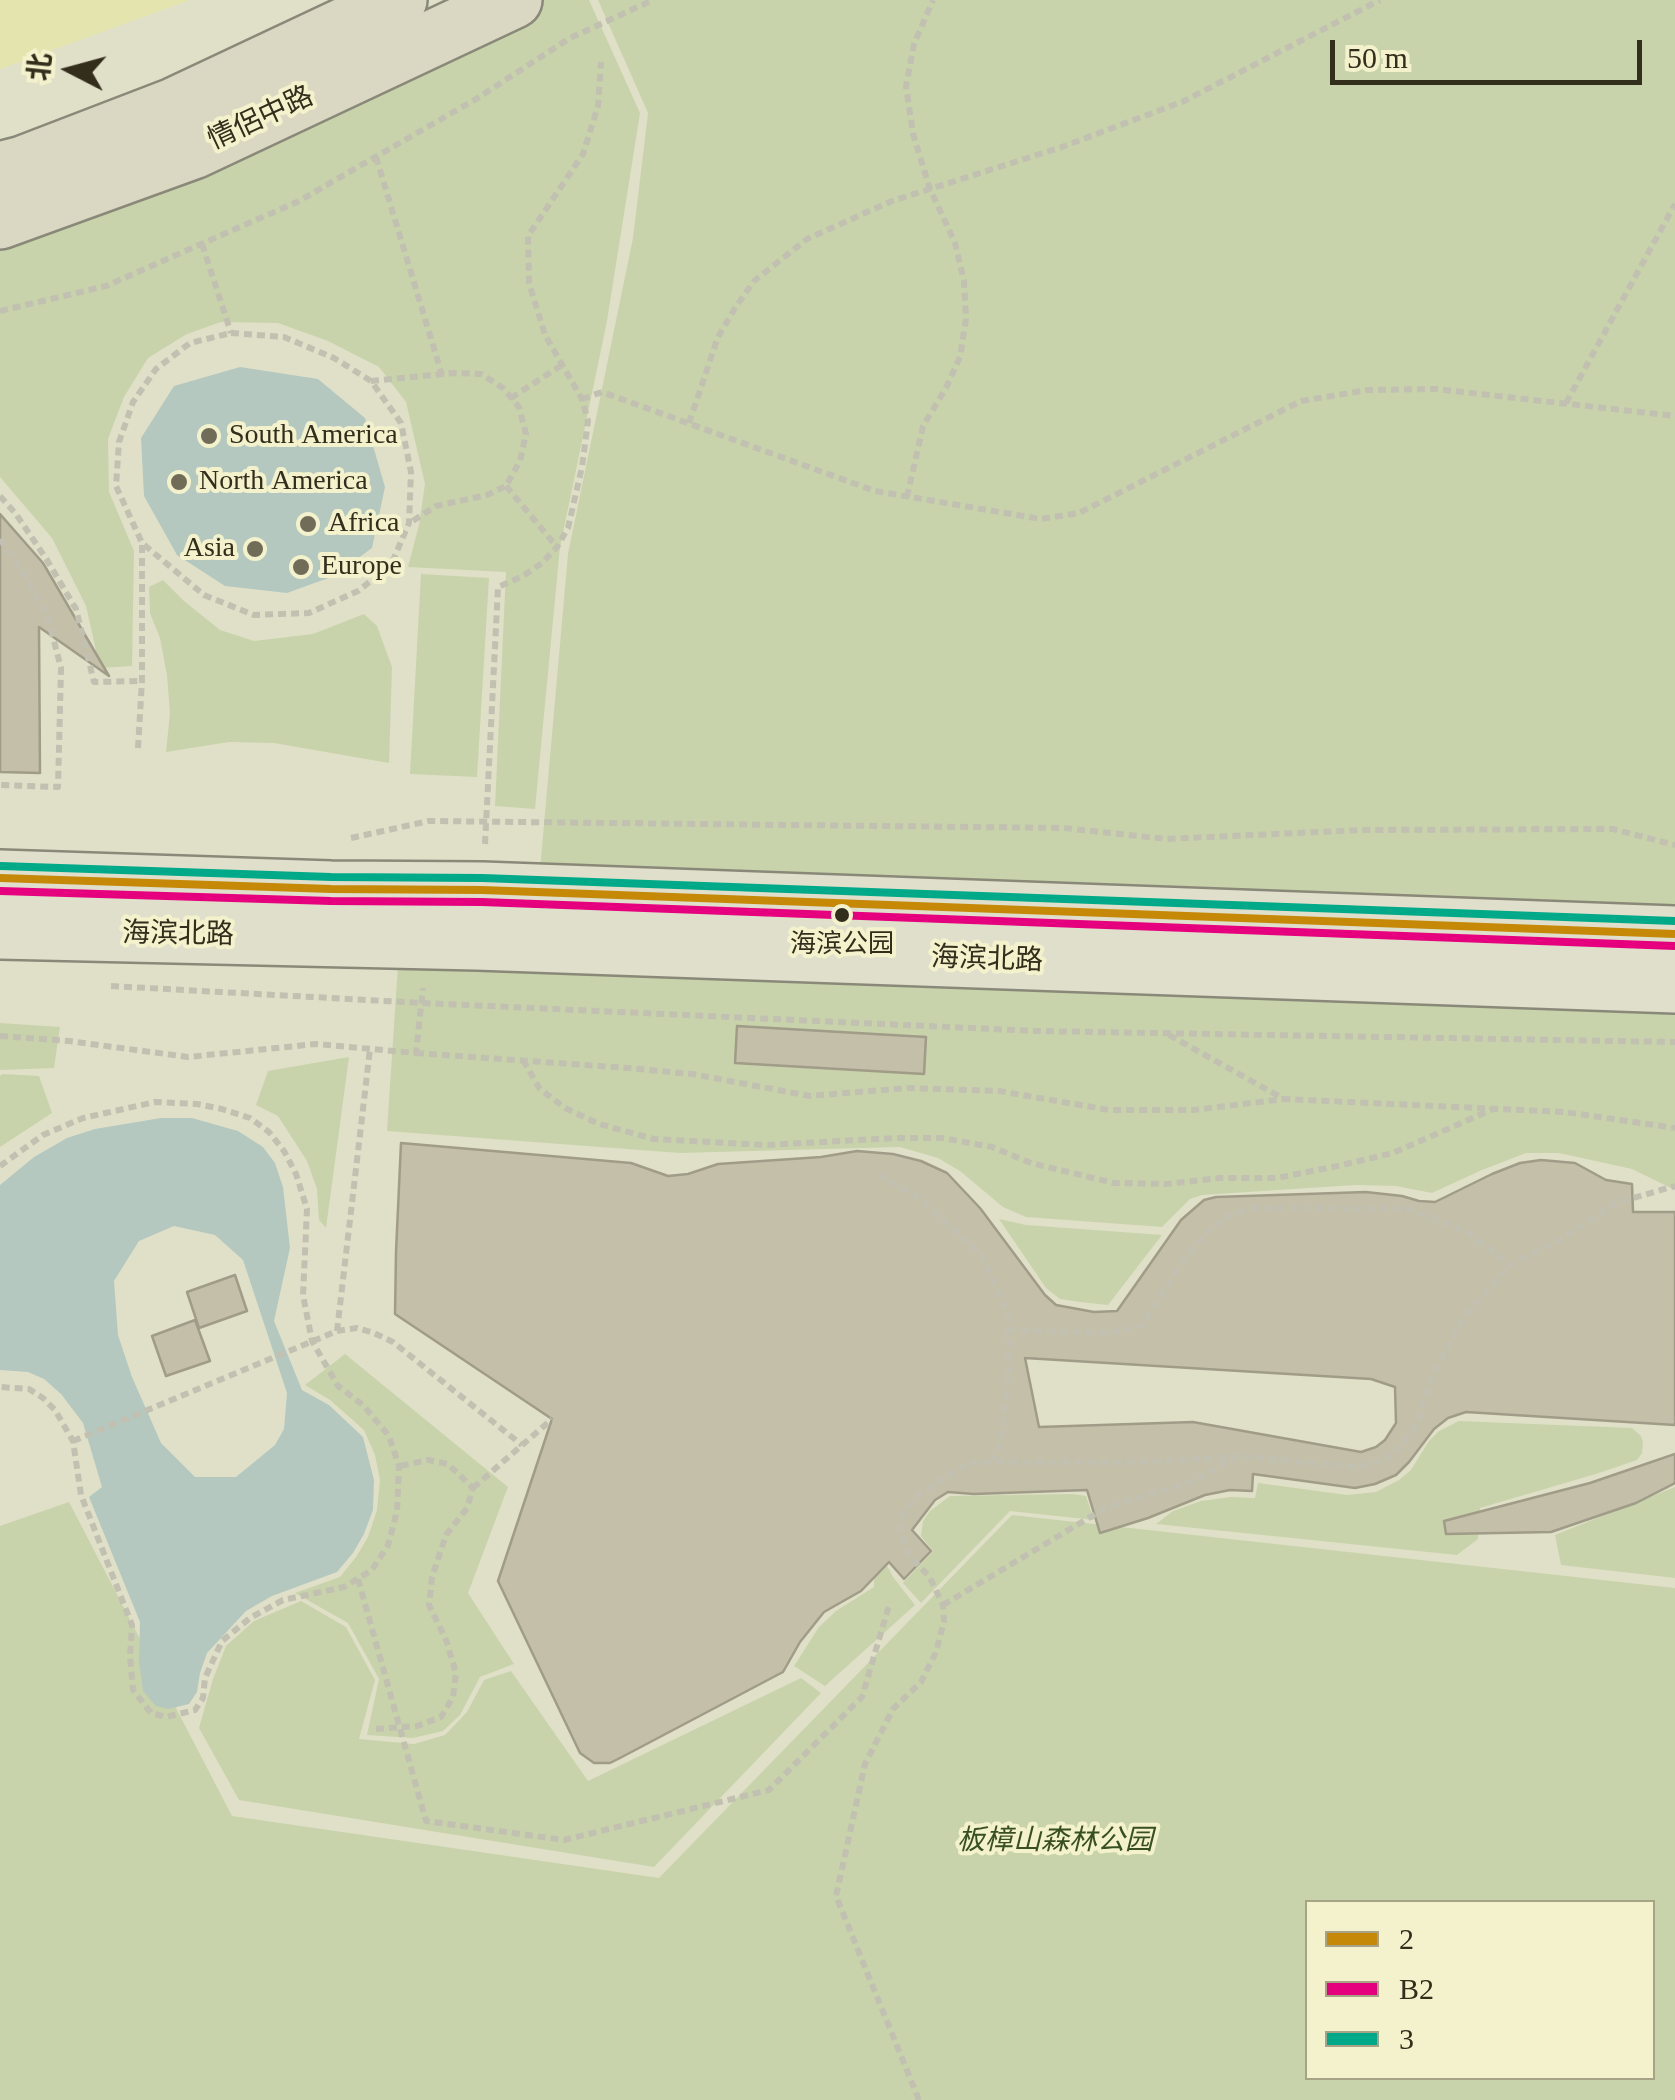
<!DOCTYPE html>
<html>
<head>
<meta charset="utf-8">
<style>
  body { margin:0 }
  #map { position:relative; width:1675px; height:2100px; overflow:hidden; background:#e0e0c8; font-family:"Times New Roman","Noto Sans SC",serif }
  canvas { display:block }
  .legend { position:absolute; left:1305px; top:1900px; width:350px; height:180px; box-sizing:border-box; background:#f3f2cd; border:2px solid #a6a386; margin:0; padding:12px 18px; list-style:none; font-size:30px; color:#332d1c }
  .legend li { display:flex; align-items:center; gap:20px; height:50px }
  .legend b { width:50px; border:2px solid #a6a386 }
  .north { position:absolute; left:20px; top:20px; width:100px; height:100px; -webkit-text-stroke:8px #f3f2cd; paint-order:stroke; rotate:276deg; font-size:28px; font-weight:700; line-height:40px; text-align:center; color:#332d1c }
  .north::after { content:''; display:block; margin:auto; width:35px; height:45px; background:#332d1c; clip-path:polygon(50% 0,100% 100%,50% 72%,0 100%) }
  .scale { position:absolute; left:1330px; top:40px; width:312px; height:45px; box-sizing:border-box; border:5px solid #332d1c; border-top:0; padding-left:12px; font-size:30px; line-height:35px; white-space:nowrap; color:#332d1c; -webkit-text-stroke:8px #f3f2cd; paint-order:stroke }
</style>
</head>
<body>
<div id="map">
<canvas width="1675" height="2100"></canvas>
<ul class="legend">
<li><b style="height:12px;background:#c68807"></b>2</li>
<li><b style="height:12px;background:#e5007d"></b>B2</li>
<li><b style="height:12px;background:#0a8"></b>3</li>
</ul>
<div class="north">北</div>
<div class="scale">50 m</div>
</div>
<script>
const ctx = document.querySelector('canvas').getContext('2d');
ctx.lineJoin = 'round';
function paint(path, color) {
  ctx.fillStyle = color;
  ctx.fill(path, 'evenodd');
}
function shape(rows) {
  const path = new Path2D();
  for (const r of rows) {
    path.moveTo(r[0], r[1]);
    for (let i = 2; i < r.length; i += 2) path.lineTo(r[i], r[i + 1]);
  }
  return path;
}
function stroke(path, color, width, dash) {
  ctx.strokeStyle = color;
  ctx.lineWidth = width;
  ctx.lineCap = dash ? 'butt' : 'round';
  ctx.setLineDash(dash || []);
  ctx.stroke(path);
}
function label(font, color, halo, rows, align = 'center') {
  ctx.font = font + ' "Times New Roman","Noto Sans SC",serif';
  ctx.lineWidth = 8;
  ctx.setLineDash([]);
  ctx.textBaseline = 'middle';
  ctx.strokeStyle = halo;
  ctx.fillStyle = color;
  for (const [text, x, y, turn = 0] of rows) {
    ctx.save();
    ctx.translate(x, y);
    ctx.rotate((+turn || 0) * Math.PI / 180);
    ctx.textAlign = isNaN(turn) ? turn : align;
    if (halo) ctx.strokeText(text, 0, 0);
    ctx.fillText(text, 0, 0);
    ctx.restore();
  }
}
paint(shape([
  [544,0,589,0,640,113,607,321,560,547,535,809,495,806,506,572,408,567,419,525,425,484,406,402,379,367,328,341,278,323,221,322,187,334,148,358,124,397,108,439,109,492,134,551,132,666,100,668,86,606,52,538,0,477,0,228,196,167],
  [598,0,1675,0,1675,933,538,892,568,554,633,238,648,113],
  [421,574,489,578,477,777,410,774],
  [163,580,184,601,220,630,254,641,313,634,364,614,377,626,392,667,389,763,274,743,229,742,166,752,170,713,167,675,160,638,150,613,149,587],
  [399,950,1675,993,1675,1190,1632,1169,1559,1153,1526,1153,1482,1170,1432,1193,1396,1186,1355,1185,1202,1195,1190,1199,1162,1227,1026,1217,1003,1207,960,1171,938,1158,900,1147,680,1153,387,1131],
  [0,1023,60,1027,54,1068,0,1070],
  [349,1057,326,1228,319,1220,317,1189,307,1161,278,1116,256,1105,268,1071],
  [2,1074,39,1076,52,1113,0,1147,0,1076],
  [999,1219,1026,1225,1162,1235,1108,1305,1080,1302,1060,1299,1046,1288],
  [345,1354,508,1487,468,1593,514,1664,480,1677,460,1715,443,1731,413,1738,367,1735,379,1679,348,1623,295,1593,340,1577,356,1557,368,1537,377,1510,380,1480,375,1455,364,1430,330,1400,305,1385],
  [1459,1421,1632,1428,1641,1436,1643,1442,1642,1453,1637,1460,1599,1473,1480,1508,1478,1539,1457,1555,1156,1524,1173,1511,1201,1501,1231,1497,1255,1498,1258,1483,1347,1495,1376,1492,1399,1480,1411,1470,1429,1441,1439,1431],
  [1675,1487,1675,1578,1561,1565,1555,1535],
  [1072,1494,1086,1496,1094,1520,1010,1511,921,1603,903,1583,933,1551,921,1536,923,1521,930,1511,950,1496],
  [69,1502,232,1816,659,1878,1012,1515,1675,1588,1675,2100,0,2100,0,1526],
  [1308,1902,1652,1902,1652,2078,1308,2078],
  [882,1556,893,1577,915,1605,825,1686,794,1666,819,1627,836,1611,874,1587,874,1575],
  [301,1601,346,1627,375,1680,359,1739,414,1744,445,1735,467,1712,484,1680,511,1671,588,1781,801,1678,821,1693,654,1867,239,1800,199,1728,213,1679,226,1646,254,1621]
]), '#c8d3ab');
paint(shape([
  [0,0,190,0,0,69]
]), '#e4e4af');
paint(shape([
  [240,367,318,379,365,418,385,487,372,548,334,576,287,593,225,586,177,555,144,496,141,438,174,386],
  [161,1118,192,1118,238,1131,263,1147,275,1163,283,1187,290,1248,274,1321,302,1390,329,1405,363,1437,374,1480,373,1510,364,1534,353,1553,337,1572,272,1596,246,1611,207,1653,200,1673,197,1692,189,1704,169,1709,156,1706,143,1691,139,1662,140,1622,89,1497,102,1487,83,1423,61,1394,44,1379,28,1372,0,1370,0,1185,34,1157,67,1138,95,1129],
  [174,1226,215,1235,243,1260,287,1393,284,1429,275,1445,236,1477,195,1477,161,1443,132,1377,118,1335,114,1281,139,1241]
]), '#b4c8c0');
const building = shape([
  [0,514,43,563,109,676,39,627,40,773,0,772,0,514],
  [737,1026,926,1037,924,1074,735,1063,737,1026],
  [401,1143,631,1163,668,1176,688,1174,718,1164,821,1157,857,1151,893,1154,921,1161,947,1173,980,1208,1045,1295,1056,1305,1094,1312,1117,1311,1181,1220,1204,1200,1216,1197,1366,1192,1402,1196,1419,1201,1435,1202,1492,1174,1520,1163,1541,1160,1575,1163,1606,1180,1632,1184,1633,1212,1675,1212,1675,1425,1466,1412,1448,1418,1434,1429,1409,1462,1396,1475,1375,1484,1355,1488,1253,1474,1252,1491,1230,1490,1205,1495,1148,1518,1100,1533,1087,1490,974,1494,948,1492,935,1500,912,1530,931,1551,904,1579,889,1562,861,1591,824,1612,800,1642,783,1672,620,1758,610,1763,594,1763,580,1753,498,1581,552,1419,395,1314,396,1252,401,1143],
  [1025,1358,1371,1379,1395,1387,1396,1423,1385,1440,1376,1447,1361,1452,1193,1422,1039,1427,1025,1358],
  [235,1275,247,1311,199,1328,187,1292,235,1275],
  [195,1320,210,1361,166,1376,152,1336,195,1320],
  [1675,1454,1675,1483,1636,1503,1551,1532,1446,1534,1444,1521,1590,1483,1675,1454]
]);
paint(building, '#c4bfa9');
stroke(building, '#a09c88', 2.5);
const primary = shape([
  [0,878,331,889,482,890,1675,934],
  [0,931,477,942,1675,985]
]);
const trunk = shape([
  [0,170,23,164,174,106,399,0],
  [0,221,193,151,514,0]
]);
stroke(primary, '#8a8979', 60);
stroke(trunk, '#8a8979', 60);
stroke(shape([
  [376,157,442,375],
  [202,244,231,333],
  [0,311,106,286,299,201,476,99,570,38,653,0],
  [231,333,284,337,334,358,371,381,401,423,411,472,409,523,391,565,358,591,309,613,254,615,204,595,142,543,116,486,119,442,133,402,156,369,190,343,231,333],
  [371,381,453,373,481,374,503,388,519,407,526,434,520,461,506,486,487,495,436,506,411,522],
  [511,398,562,365],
  [582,399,602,392,875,491,1041,519,1079,513,1301,401,1368,390,1436,389,1675,416],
  [1566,403,1675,204],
  [689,423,718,337,735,308,754,281,807,239,892,201,1062,147,1184,101,1380,0],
  [506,486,557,547],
  [0,496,16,514,47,560,76,609,94,682,142,681],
  [907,497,923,426,946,388,960,357,966,319,964,281,955,243,930,189,913,134,906,86,914,44,933,0],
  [0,539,30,583,49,622,61,668,58,787,0,785],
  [138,748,142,681,142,544],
  [351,838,429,821,1064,828,1166,839,1362,830,1613,829,1675,845],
  [485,844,498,587,523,576,542,563,557,547,568,528,582,467,588,421,582,399,545,335,529,283,528,236,583,154,598,106,601,62],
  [111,986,422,1003,1037,1031,1675,1042],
  [1169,1035,1284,1099,1565,1112,1675,1128],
  [0,1036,69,1041,188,1057,316,1044,416,1053,423,988],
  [416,1053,628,1068,692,1074,810,1096,907,1088,999,1091,1109,1110,1194,1110,1284,1099],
  [523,1060,540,1089,565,1108,599,1124,654,1139,766,1145,896,1138,942,1138,992,1147,1031,1163,1114,1183,1166,1184,1220,1178,1277,1178,1342,1165,1393,1153,1493,1109],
  [0,1166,43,1135,83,1118,155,1102,197,1104,222,1109,250,1118,269,1132,284,1151,296,1174,307,1209,303,1295,312,1341,338,1386,363,1405,389,1436,399,1466,397,1511,388,1545,372,1570,344,1587,283,1600,250,1618,222,1641,205,1678,203,1698,195,1710,166,1717,151,1713,133,1690,130,1656,132,1625,81,1495,73,1441,55,1410,43,1398,29,1389,0,1387],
  [879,1175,915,1195,981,1254,1008,1315,1008,1381,1001,1438,994,1461],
  [1008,1330,1111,1333,1142,1326,1181,1264,1204,1236,1224,1218,1252,1208,1409,1209,1469,1233,1510,1265],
  [337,1331,357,1328,374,1333,393,1342,522,1445],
  [73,1441,337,1331,370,1049],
  [473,1488,552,1419],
  [358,1579,426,1821,564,1840,769,1790,862,1697,890,1602],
  [943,1605,1107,1507,1191,1482,1235,1458],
  [376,1729,417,1726,441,1717,453,1697,456,1673,446,1640,429,1605,432,1577,446,1535,467,1508,473,1488,448,1464,428,1460,400,1466],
  [919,2100,836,1896,865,1764,893,1709,921,1682,936,1652,944,1621,943,1605,929,1576,909,1556,901,1534,902,1516,918,1495,970,1462,1143,1462,1240,1456,1356,1467,1385,1460,1404,1443,1419,1421,1427,1387,1463,1319,1510,1265,1561,1239,1616,1203,1675,1186]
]), '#c1c0b1', 6, [8, 5]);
stroke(primary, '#e0dfcb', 55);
stroke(trunk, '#dad8c2', 55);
stroke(shape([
  [0,878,331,889,482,890,1675,934]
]), '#c68807', 8);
stroke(shape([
  [0,891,331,901,482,902,1675,946]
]), '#e5007d', 8);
stroke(shape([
  [0,866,331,877,482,878,1675,921]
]), '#0a8', 8);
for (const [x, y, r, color] of [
  [209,436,10,"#706c58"],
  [179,482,10,"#706c58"],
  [308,524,10,"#706c58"],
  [255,549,10,"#706c58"],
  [301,567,10,"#706c58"],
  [842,915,9,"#332d1c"]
]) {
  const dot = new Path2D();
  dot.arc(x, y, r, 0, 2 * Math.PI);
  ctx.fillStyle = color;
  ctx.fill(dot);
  stroke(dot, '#f3f2cd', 4);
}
label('26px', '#332d1c', '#f3f2cd', [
  ["海滨公园",842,945]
]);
label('28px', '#332d1c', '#f3f2cd', [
  ["情侶中路",261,119,-25],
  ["海滨北路",178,935,1],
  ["海滨北路",987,960,2]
]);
label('28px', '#332d1c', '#f3f2cd', [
  ["South America",229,436],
  ["North America",199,482],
  ["Africa",328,524],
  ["Asia",235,549,"right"],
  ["Europe",321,567]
], 'left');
label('italic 28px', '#384e23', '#f3f2cd', [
  ["板樟山森林公园",1055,1842]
]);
</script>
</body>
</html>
